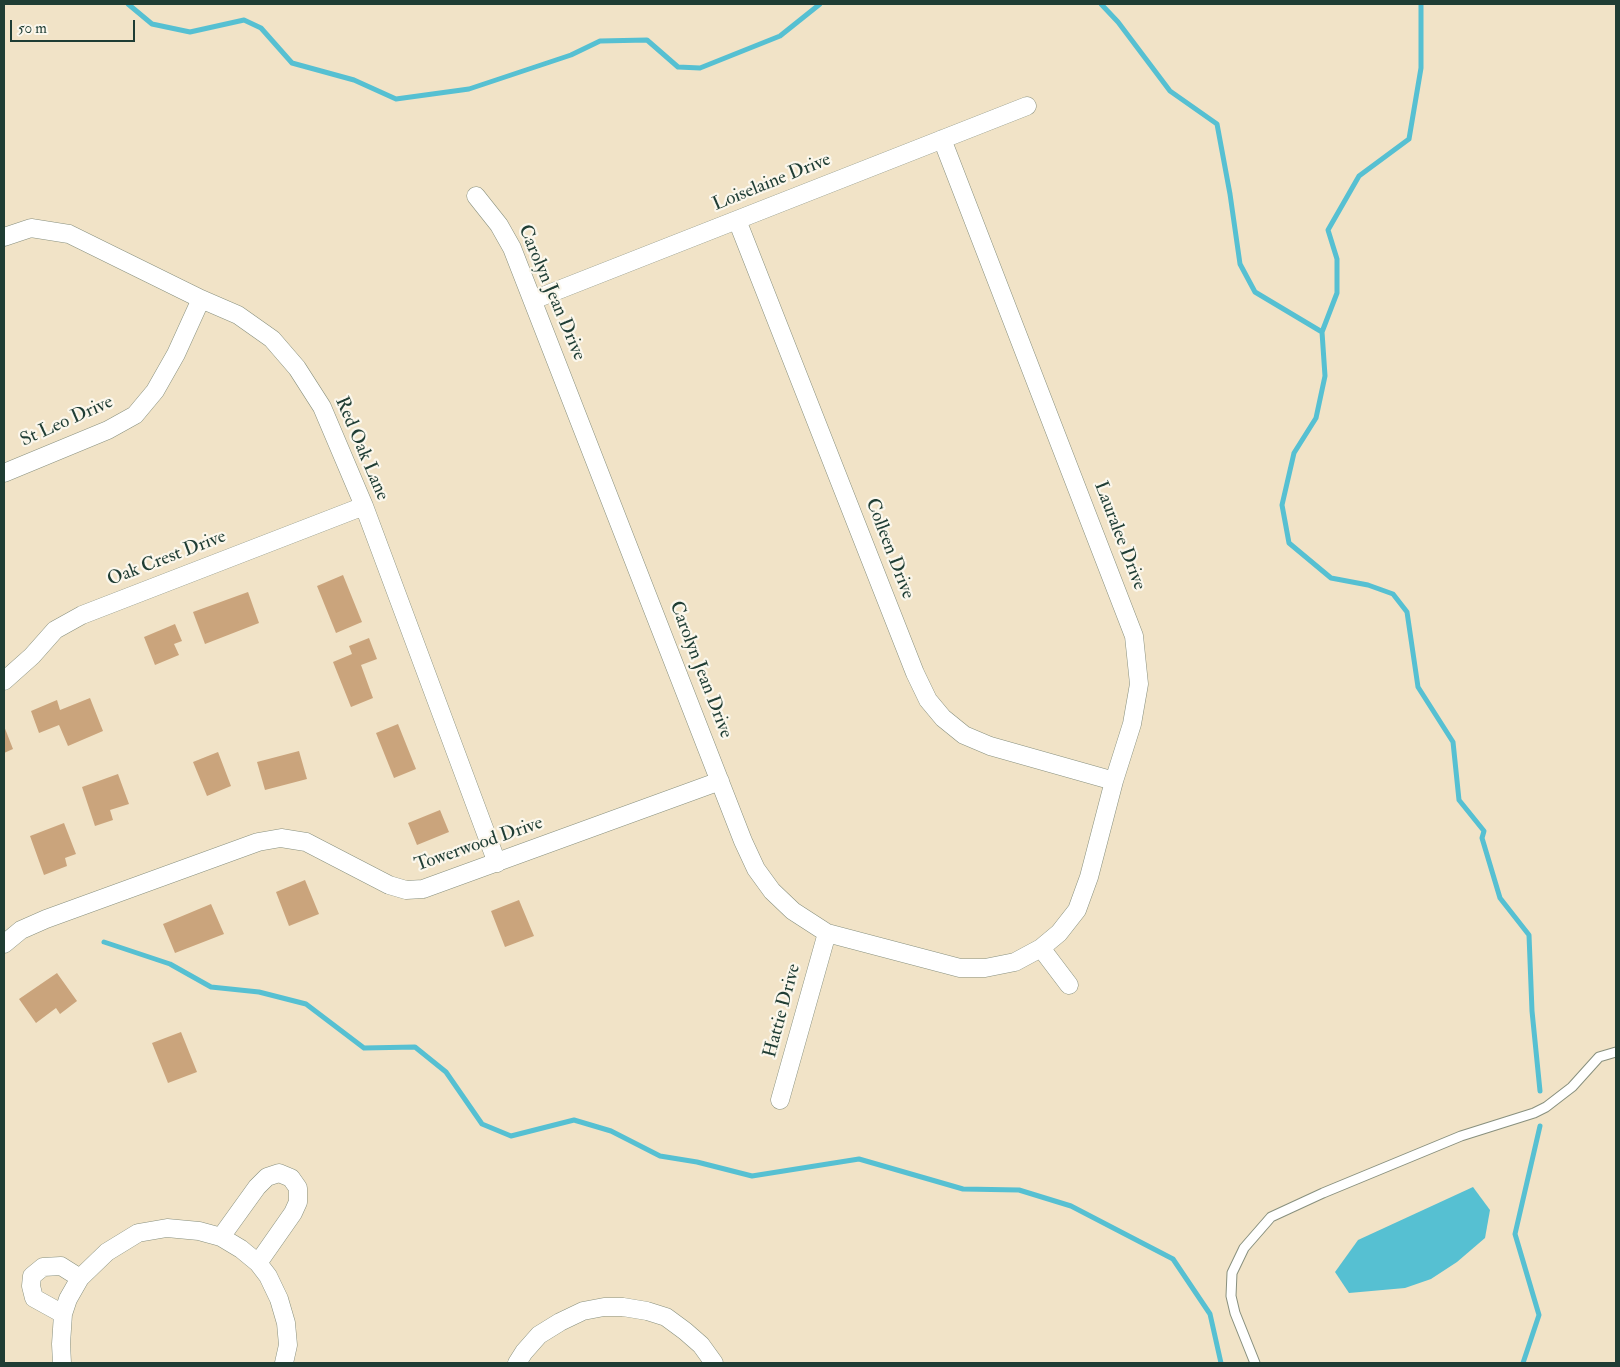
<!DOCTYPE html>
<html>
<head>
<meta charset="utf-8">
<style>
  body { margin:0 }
  #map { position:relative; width:1620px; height:1367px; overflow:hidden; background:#f1e3c7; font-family:"IM FELL Double Pica",serif }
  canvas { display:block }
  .frame { position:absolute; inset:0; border:5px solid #1f3d34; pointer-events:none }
  .scale { position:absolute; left:10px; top:20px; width:125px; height:22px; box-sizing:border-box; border:2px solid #1f3d34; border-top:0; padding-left:6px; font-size:15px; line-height:18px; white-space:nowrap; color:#1f3d34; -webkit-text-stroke:4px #fbf7ec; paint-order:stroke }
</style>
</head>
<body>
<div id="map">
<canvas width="1620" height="1367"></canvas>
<div class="frame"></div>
<div class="scale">50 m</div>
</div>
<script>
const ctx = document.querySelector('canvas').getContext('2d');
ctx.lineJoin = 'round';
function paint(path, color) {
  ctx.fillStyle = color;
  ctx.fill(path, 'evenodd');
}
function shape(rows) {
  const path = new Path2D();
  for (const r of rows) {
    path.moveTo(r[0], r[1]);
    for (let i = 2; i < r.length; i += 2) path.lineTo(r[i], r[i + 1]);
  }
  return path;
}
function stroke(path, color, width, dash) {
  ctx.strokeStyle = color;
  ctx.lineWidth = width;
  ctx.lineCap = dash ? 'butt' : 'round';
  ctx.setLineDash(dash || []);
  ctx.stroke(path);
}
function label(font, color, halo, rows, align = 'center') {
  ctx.font = font + ' "IM FELL Double Pica",serif';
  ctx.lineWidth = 4.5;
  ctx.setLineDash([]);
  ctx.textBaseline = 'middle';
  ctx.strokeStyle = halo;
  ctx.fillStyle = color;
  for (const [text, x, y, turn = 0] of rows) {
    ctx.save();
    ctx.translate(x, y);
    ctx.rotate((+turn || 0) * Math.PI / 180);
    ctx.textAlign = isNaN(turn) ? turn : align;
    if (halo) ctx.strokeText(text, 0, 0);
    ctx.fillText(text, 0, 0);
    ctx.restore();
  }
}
paint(shape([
  [1473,1187,1490,1210,1485,1238,1457,1262,1431,1279,1405,1288,1349,1293,1335,1272,1358,1240]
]), '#56c0d2');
stroke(shape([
  [128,4,152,24,190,32,244,20,261,28,292,63,354,80,396,99,469,89,571,55,600,41,647,40,678,67,700,68,780,36,820,4],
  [1101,4,1118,22,1170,91,1217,124,1230,194,1240,264,1255,292,1322,332],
  [1421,4,1421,68,1409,139,1359,176,1328,230,1337,259,1337,293,1322,332,1325,376,1316,418,1294,453,1282,505,1289,543,1331,578,1368,585,1393,594,1407,612,1418,687,1453,742,1459,800,1484,831,1482,838,1500,898,1529,935,1532,1011,1540,1091],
  [104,942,170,964,211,987,259,992,306,1004,364,1048,415,1047,446,1072,482,1124,511,1136,574,1120,611,1131,660,1156,697,1162,752,1176,859,1159,963,1189,1019,1190,1071,1206,1173,1259,1210,1314,1221,1363],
  [1523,1363,1539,1315,1515,1234,1540,1126]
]), '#56c0d2', 5);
paint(shape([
  [343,575,362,622,336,633,317,586],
  [248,592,259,623,205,644,193,612],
  [175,624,182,641,174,644,179,655,155,665,144,637],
  [369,638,377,659,361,665,373,698,351,707,333,662,352,654,349,646],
  [90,698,103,731,68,746,59,725,39,733,31,711,57,700,60,710],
  [398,724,416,769,394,778,376,733],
  [4,726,13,749,4,753],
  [299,751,307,779,265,790,257,762],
  [218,752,231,786,207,796,193,762],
  [118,774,129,804,110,810,113,820,95,826,82,787],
  [440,810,449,832,417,845,408,823],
  [64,823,76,854,65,858,67,866,44,875,30,836],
  [305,880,319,914,289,926,276,892],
  [519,900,534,936,505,947,491,911],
  [211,904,224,934,175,953,163,924],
  [57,973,77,1001,60,1014,56,1008,36,1023,19,999],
  [181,1032,197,1072,168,1083,152,1043]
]), '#caa47c');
const lane = shape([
  [1255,1363,1235,1313,1231,1296,1232,1273,1244,1248,1271,1217,1323,1193,1461,1136,1534,1113,1546,1107,1572,1087,1599,1057,1616,1052]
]);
const street = shape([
  [476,196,499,225,512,248,743,841,756,869,772,891,793,911,827,933,960,968,985,968,1015,962,1041,948,1059,933,1077,910,1089,877,1114,781,1132,724,1139,684,1134,636,942,139],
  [737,220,915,673,928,700,943,718,964,735,990,746,1114,781],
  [4,237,31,228,69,234,201,299,238,315,272,339,297,368,322,407,364,506,497,863],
  [533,300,1027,106],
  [4,473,108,430,135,415,155,391,176,354,201,299],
  [4,681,32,656,55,630,82,615,364,506],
  [4,944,21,930,46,919,258,842,281,838,306,842,389,885,406,890,423,889,720,781],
  [1041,948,1069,985],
  [780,1100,827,933],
  [221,1237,257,1187,267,1177,279,1173,291,1178,298,1188,298,1202,293,1213,258,1263],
  [63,1314,34,1298,31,1286,32,1276,43,1267,61,1266,80,1278],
  [62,1363,61,1344,63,1314,68,1299,80,1278,107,1252,138,1233,167,1228,199,1231,221,1237,241,1249,258,1263,268,1276,279,1299,286,1323,288,1345,284,1363],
  [517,1363,524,1352,539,1335,560,1322,583,1311,604,1307,623,1307,647,1311,666,1317,685,1331,701,1345,714,1363]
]);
stroke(lane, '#88907e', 11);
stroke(street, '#88907e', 19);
stroke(lane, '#fff', 9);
stroke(street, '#fff', 18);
label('19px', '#1f3d34', '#fbf7ec', [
  ["Loiselaine Drive",772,183,-22],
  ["Carolyn Jean Drive",551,293,67],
  ["St Leo Drive",67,422,-24],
  ["Red Oak Lane",361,449,67],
  ["Lauralee Drive",1119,536,69],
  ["Colleen Drive",889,549,69],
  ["Oak Crest Drive",167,559,-21],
  ["Carolyn Jean Drive",700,670,69],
  ["Towerwood Drive",479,845,-19],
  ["Hattie Drive",783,1011,-75]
]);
</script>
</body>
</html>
